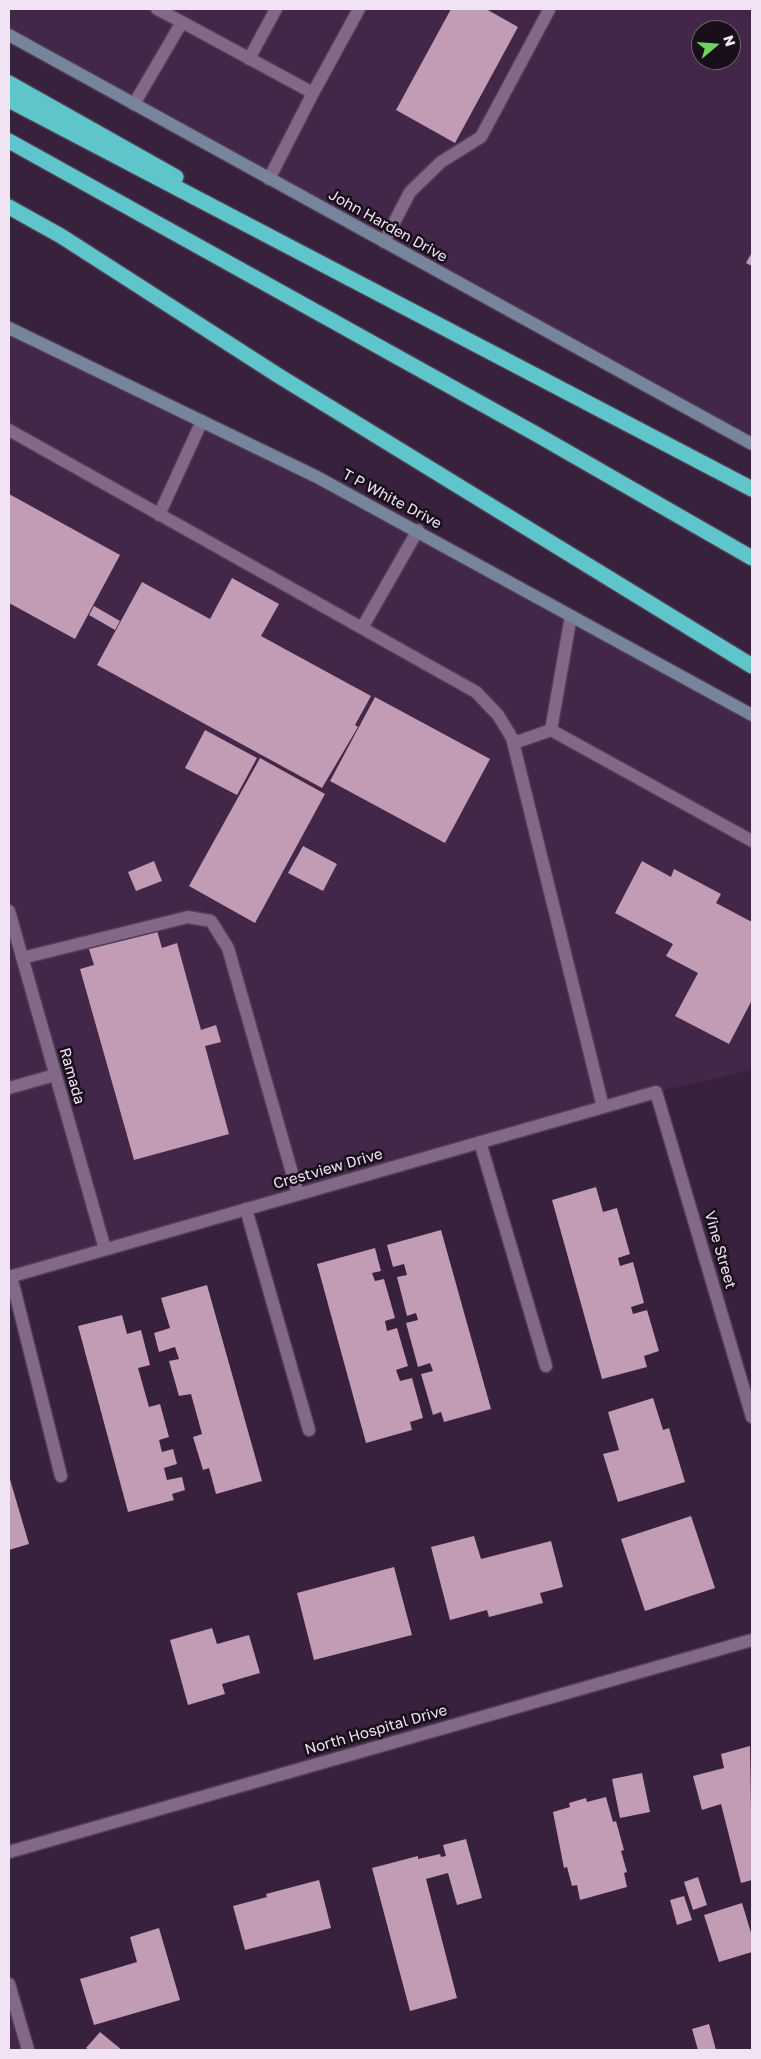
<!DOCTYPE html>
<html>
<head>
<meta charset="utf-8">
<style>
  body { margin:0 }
  #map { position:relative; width:761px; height:2059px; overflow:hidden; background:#37213c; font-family:"Golos Text",sans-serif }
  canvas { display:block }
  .frame { position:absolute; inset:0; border:10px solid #f1e3f4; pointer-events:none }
  .north { position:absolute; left:691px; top:20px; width:50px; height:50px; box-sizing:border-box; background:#190f1b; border:1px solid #6f6472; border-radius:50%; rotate:72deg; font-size:14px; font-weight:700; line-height:20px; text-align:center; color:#f1e3f4 }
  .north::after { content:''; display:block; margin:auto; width:18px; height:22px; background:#72d25d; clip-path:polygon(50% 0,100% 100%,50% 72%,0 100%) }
</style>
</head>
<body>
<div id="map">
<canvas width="761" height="2059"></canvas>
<div class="frame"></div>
<div class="north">N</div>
</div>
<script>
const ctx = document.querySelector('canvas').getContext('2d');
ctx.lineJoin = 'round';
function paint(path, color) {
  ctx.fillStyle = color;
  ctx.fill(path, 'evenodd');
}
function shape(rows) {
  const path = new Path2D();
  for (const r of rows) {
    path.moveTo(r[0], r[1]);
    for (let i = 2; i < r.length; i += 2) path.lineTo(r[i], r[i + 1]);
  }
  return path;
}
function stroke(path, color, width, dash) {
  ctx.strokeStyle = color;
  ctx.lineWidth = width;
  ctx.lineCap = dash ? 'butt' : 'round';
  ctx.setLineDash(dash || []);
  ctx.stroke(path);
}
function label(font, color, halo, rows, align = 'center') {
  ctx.font = font + ' "Golos Text",sans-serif';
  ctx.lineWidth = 5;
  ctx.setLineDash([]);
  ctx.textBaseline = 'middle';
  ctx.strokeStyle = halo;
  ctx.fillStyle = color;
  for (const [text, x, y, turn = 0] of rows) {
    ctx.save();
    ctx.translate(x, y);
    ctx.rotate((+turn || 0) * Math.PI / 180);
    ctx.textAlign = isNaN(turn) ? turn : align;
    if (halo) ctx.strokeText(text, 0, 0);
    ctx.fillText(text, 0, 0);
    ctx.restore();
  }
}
paint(shape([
  [9,9,752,9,752,444,9,35],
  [701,30,731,30,731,60,701,60],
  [9,326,202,421,752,715,752,1070,656,1092,9,1277],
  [9,1984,28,2050,9,2050]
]), '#422748');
paint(shape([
  [451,9,486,9,518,27,455,143,396,110],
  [752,252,752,266,746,263],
  [9,494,120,555,75,639,9,603],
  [232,578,279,604,261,636,371,696,355,725,358,727,322,788,97,665,142,582,210,619],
  [94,606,120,621,115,630,89,615],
  [375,697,490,759,445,843,330,781],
  [205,730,257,758,237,795,185,768],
  [260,758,325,794,255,923,189,886],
  [303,846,337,864,323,891,288,873],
  [154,861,162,881,136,891,128,872],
  [642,861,671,877,674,869,721,894,716,903,752,922,752,1000,729,1044,675,1016,698,973,666,956,673,944,615,913],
  [156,927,162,948,177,943,201,1030,216,1025,221,1042,205,1046,229,1134,134,1160,80,969,94,965,88,946],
  [596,1187,603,1212,617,1208,630,1254,618,1258,620,1266,633,1262,644,1303,631,1307,633,1314,647,1310,659,1351,644,1356,647,1367,602,1379,552,1200],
  [441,1230,491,1409,444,1422,441,1412,433,1415,421,1374,433,1371,430,1363,418,1367,406,1323,418,1320,416,1313,407,1316,397,1277,407,1275,404,1264,393,1267,387,1245],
  [375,1248,381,1271,372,1273,375,1281,384,1279,395,1318,385,1321,387,1331,397,1328,408,1366,396,1370,400,1381,412,1378,423,1418,410,1422,412,1430,366,1443,317,1264],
  [207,1285,262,1481,216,1494,209,1468,203,1470,193,1437,202,1434,191,1394,179,1396,169,1361,179,1359,175,1347,159,1352,154,1333,170,1328,161,1298],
  [122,1315,127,1334,141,1330,150,1365,138,1368,149,1407,160,1404,169,1437,159,1440,162,1452,173,1449,177,1464,164,1468,167,1480,182,1477,185,1490,172,1494,174,1500,128,1512,78,1326],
  [653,1398,663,1430,669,1428,685,1482,618,1502,603,1454,619,1450,608,1412],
  [9,1476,29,1544,9,1550],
  [691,1516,715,1588,645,1611,621,1539],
  [474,1536,481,1559,551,1541,563,1587,540,1593,543,1603,489,1617,487,1610,450,1620,431,1547],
  [394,1567,412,1635,314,1660,297,1593],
  [212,1628,217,1644,249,1635,260,1673,222,1684,225,1694,188,1705,170,1640],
  [750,1746,752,1880,741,1883,721,1804,702,1810,693,1776,724,1768,721,1754],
  [642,1773,650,1812,620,1818,612,1779],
  [606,1797,613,1822,616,1821,624,1850,621,1851,627,1872,624,1873,627,1887,580,1900,577,1885,572,1886,567,1867,564,1868,553,1812,570,1807,569,1803,586,1798,587,1802],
  [466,1839,482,1898,457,1905,448,1873,426,1879,457,1998,410,2011,372,1868,418,1856,418,1859,440,1854,441,1857,446,1856,443,1845],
  [698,1877,707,1905,693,1910,684,1882],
  [319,1880,331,1928,245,1950,233,1906,267,1897,266,1894],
  [684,1896,692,1920,677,1925,670,1900],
  [742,1903,752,1936,752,1952,719,1962,704,1915],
  [159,1928,180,2000,94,2025,80,1979,137,1962,130,1937],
  [709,2024,716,2050,698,2050,692,2029],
  [100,2032,122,2050,89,2050,86,2048]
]), '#c29bb4');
const lane = shape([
  [182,22,313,93,269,179],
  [249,59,276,9],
  [313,93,359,9],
  [134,104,182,22,157,9],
  [384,242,410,192,441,162,481,137,549,10],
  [9,430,476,692,498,715,512,738,603,1107],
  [159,515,202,421],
  [362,628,418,530],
  [551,730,752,841],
  [514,743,551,730,571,616],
  [22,958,188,917,211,921,228,948,298,1194],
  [9,1088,55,1075],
  [480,1142,546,1366],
  [246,1209,309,1430],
  [11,1276,61,1476]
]);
const street = shape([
  [9,911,105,1249],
  [9,1277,656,1092,752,1417],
  [9,1852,752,1640],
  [9,1984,28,2050]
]);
const secondary = shape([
  [9,35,752,444],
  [9,328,317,477,752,715]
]);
const highway = shape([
  [9,83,176,177],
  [9,100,752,489],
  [9,141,536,434,752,558],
  [9,207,61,236,279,376,752,666]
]);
stroke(lane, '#513d55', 15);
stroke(street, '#513d55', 15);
stroke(secondary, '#513d55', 15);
stroke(highway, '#513d55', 18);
stroke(lane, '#826988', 12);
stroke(street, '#826988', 12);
stroke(secondary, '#77859c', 12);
stroke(highway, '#5ec6cb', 15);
label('15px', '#f1e3f4', '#190f1b', [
  ["John Harden Drive",388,226,29],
  ["T P White Drive",392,499,28],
  ["Ramada",72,1076,74],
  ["Crestview Drive",328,1169,-16],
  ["Vine Street",720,1250,74],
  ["North Hospital Drive",376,1730,-16]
]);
</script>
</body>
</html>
